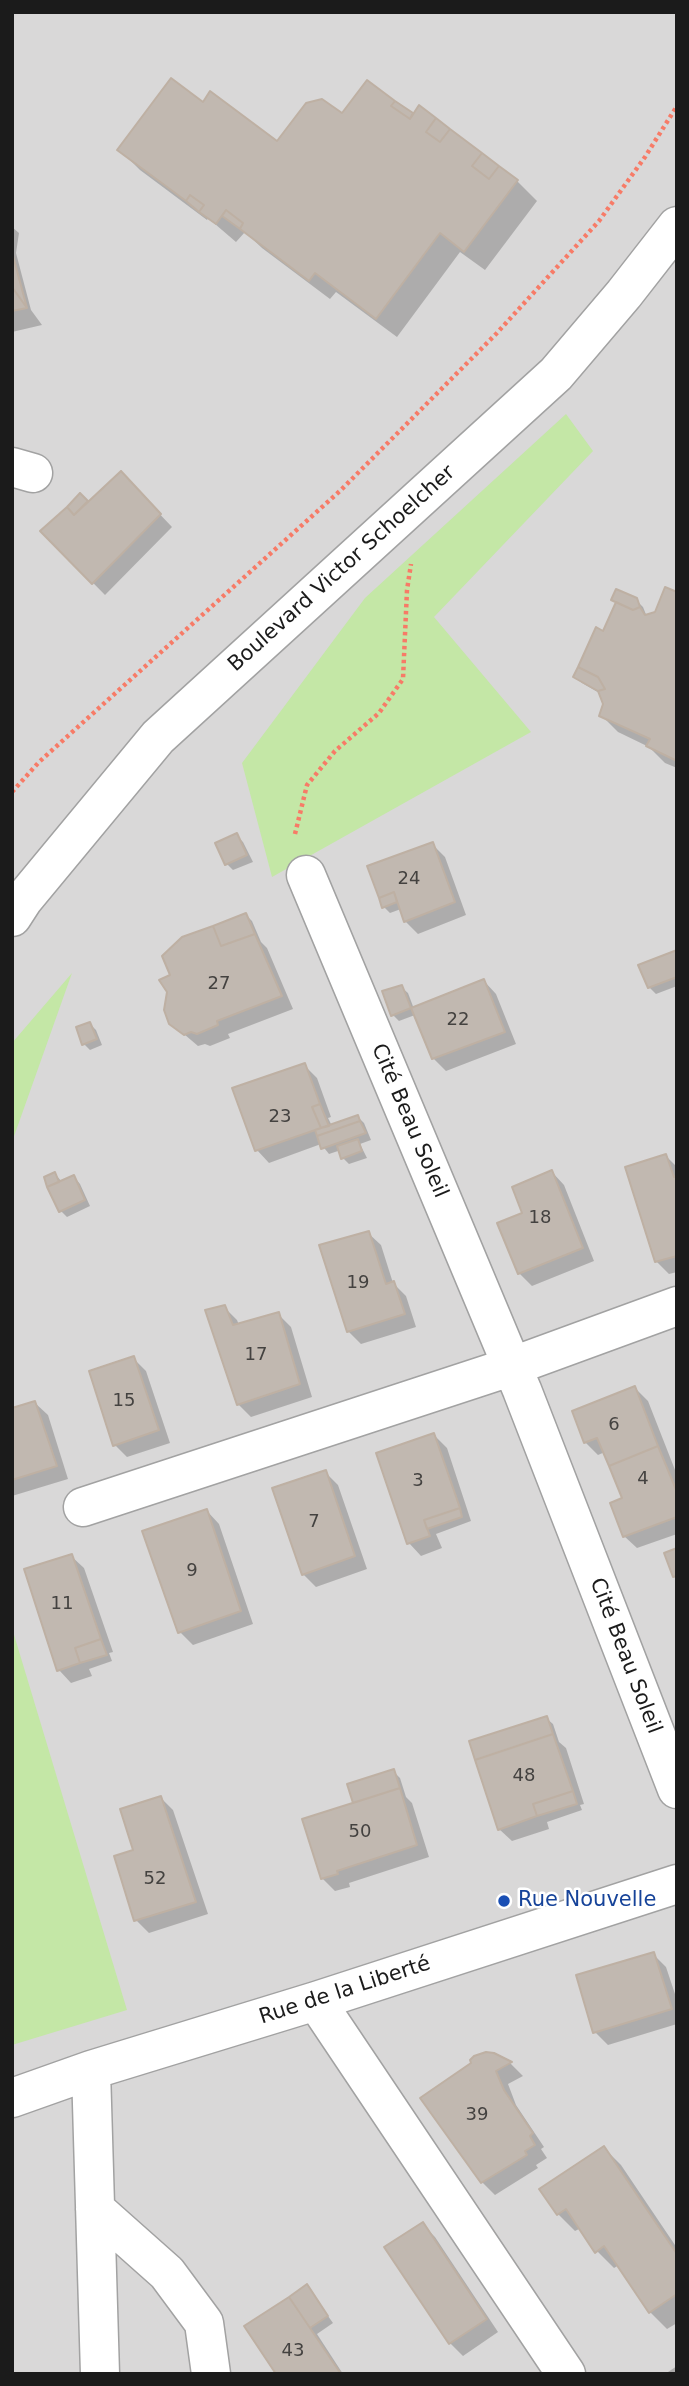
<!DOCTYPE html>
<html>
<head>
<meta charset="utf-8">
<style>
  body { margin:0 }
  #map { position:relative; width:689px; height:2386px; overflow:hidden; background:#ede9e0; font-family:"DejaVu Sans",sans-serif }
  canvas { display:block }
  .frame { position:absolute; inset:0; border:14px solid #1b1b1b; pointer-events:none }
</style>
</head>
<body>
<div id="map">
<canvas width="689" height="2386"></canvas>
<div class="frame"></div>
</div>
<script>
const ctx = document.querySelector('canvas').getContext('2d');
ctx.lineJoin = 'round';
function paint(path, color) {
  ctx.fillStyle = color;
  ctx.fill(path, 'evenodd');
}
function shape(rows) {
  const path = new Path2D();
  for (const r of rows) {
    path.moveTo(r[0], r[1]);
    for (let i = 2; i < r.length; i += 2) path.lineTo(r[i], r[i + 1]);
  }
  return path;
}
function stroke(path, color, width, dash) {
  ctx.strokeStyle = color;
  ctx.lineWidth = width;
  ctx.lineCap = dash ? 'butt' : 'round';
  ctx.setLineDash(dash || []);
  ctx.stroke(path);
}
function label(font, color, halo, rows, align = 'center') {
  ctx.font = font + ' "DejaVu Sans",sans-serif';
  ctx.lineWidth = 5;
  ctx.setLineDash([]);
  ctx.textBaseline = 'middle';
  ctx.strokeStyle = halo;
  ctx.fillStyle = color;
  for (const [text, x, y, turn = 0] of rows) {
    ctx.save();
    ctx.translate(x, y);
    ctx.rotate((+turn || 0) * Math.PI / 180);
    ctx.textAlign = isNaN(turn) ? turn : align;
    if (halo) ctx.strokeText(text, 0, 0);
    ctx.fillText(text, 0, 0);
    ctx.restore();
  }
}
paint(shape([
  [12,12,677,12,677,2374,12,2374]
]), '#d9d8d8');
paint(shape([
  [566,414,593,451,434,617,531,732,272,877,242,763,365,598],
  [72,973,12,1142,12,1043],
  [12,1628,127,2010,12,2045]
]), '#c4e7a6');
paint(shape([
  [203,105,278,143,342,116,412,115,517,181,537,201,485,270,460,252,397,337,336,292,330,299,262,248,245,232,236,242,208,218,207,220,140,170,120,150],
  [12,227,19,233,16,253,31,310,42,325,12,332],
  [133,486,172,527,105,595,42,531,80,495,88,503],
  [677,594,677,768,665,763,649,747,618,732,601,715,605,704,601,694,582,683,575,677,604,633,636,600,643,607,647,617,656,613],
  [237,836,243,842,253,862,233,870,227,864],
  [432,844,445,857,466,915,418,934,405,921,401,909,390,913,384,907,370,867],
  [246,915,252,921,261,942,267,948,293,1009,228,1034,230,1038,210,1046,205,1044,198,1046,171,1023,172,976],
  [677,952,677,986,656,994,649,987],
  [484,981,496,994,516,1044,446,1071,433,1058,415,1015,399,1021,393,1015,401,987,408,993,414,1009],
  [90,1024,96,1030,102,1045,90,1050,84,1044],
  [304,1065,317,1078,331,1117,328,1118,332,1126,358,1117,364,1123,371,1140,360,1144,367,1158,349,1164,343,1158,341,1150,329,1154,321,1144,269,1163,257,1150,234,1090],
  [666,1156,677,1167,677,1272,669,1274,656,1261],
  [552,1172,564,1185,594,1261,532,1286,519,1273,524,1213],
  [55,1174,62,1182,74,1177,80,1184,90,1206,67,1217,61,1211],
  [368,1233,381,1245,393,1283,406,1296,416,1327,361,1344,349,1332,321,1247],
  [224,1307,237,1320,239,1325,278,1314,291,1327,312,1397,251,1417,238,1404],
  [133,1358,146,1371,170,1443,127,1457,115,1445],
  [635,1388,648,1401,677,1475,677,1534,637,1548,624,1536,624,1499,605,1452,598,1455,585,1442],
  [35,1403,48,1415,68,1479,12,1496,12,1404,14,1410],
  [434,1435,447,1448,471,1521,436,1534,442,1548,421,1556,409,1543],
  [325,1472,338,1485,367,1569,316,1587,303,1574],
  [207,1511,219,1524,253,1624,193,1645,180,1632,144,1532],
  [71,1556,84,1568,113,1652,109,1653,112,1661,89,1669,92,1676,71,1683,59,1670],
  [546,1718,553,1724,559,1742,566,1748,584,1804,580,1805,582,1810,547,1822,549,1829,512,1841,499,1829],
  [393,1771,400,1778,406,1797,412,1803,429,1857,349,1883,350,1887,335,1891,322,1878,357,1804],
  [161,1798,173,1810,208,1914,149,1933,136,1920,135,1851],
  [653,1954,666,1967,677,2000,677,2024,608,2045,595,2032],
  [494,2055,511,2064,523,2076,508,2084,516,2105,544,2147,541,2149,547,2158,536,2165,538,2168,495,2195,482,2182,474,2064],
  [604,2148,621,2165,677,2248,677,2323,667,2329,650,2312,619,2265,614,2268,597,2251,581,2228,575,2231,558,2214,542,2189],
  [422,2224,435,2237,498,2332,463,2356,450,2343],
  [307,2287,333,2323,317,2334,343,2374,278,2374],
  [677,2366,677,2374,665,2374]
]), '#0003');
const building = shape([
  [171,78,203,102,210,91,277,141,306,103,322,99,342,113,367,80,395,101,391,106,410,119,419,105,436,118,426,132,440,142,450,129,482,153,472,166,489,179,499,166,518,180,464,252,440,233,376,319,315,273,309,281,240,229,243,223,226,210,216,224,199,212,204,205,190,195,186,201,117,150,171,78],
  [395,101,413,113,410,119,391,106,395,101],
  [436,118,450,129,440,142,426,132,436,118],
  [482,153,499,166,489,179,472,166,482,153],
  [190,195,204,205,199,212,186,201,190,195],
  [226,210,243,223,240,229,222,216,226,210],
  [12,252,27,308,12,287,12,252],
  [12,287,27,308,12,311,12,287],
  [121,471,161,514,92,584,40,531,67,507,74,515,121,471],
  [80,493,88,501,74,515,67,507,80,493],
  [665,587,677,592,677,761,646,746,650,739,599,716,603,704,598,691,605,689,598,677,578,667,596,627,603,631,616,602,633,610,640,607,645,615,655,612,665,587],
  [616,589,637,598,640,607,633,610,611,600,616,589],
  [578,667,598,677,605,689,598,691,573,677,578,667],
  [237,833,247,855,225,865,215,843,237,833],
  [433,842,455,902,404,922,394,892,379,898,367,866,433,842],
  [394,892,397,902,382,908,379,898,394,892],
  [246,913,255,934,221,946,213,926,246,913],
  [213,926,221,946,255,934,282,996,217,1021,218,1025,197,1034,191,1032,184,1035,169,1024,164,1010,167,992,159,980,170,975,162,956,182,937,213,926],
  [677,950,677,977,648,988,638,965,677,950],
  [484,979,505,1032,432,1059,411,1008,484,979],
  [402,985,411,1008,391,1016,382,991,402,985],
  [90,1022,97,1039,82,1045,76,1027,90,1022],
  [305,1063,320,1104,312,1107,321,1128,255,1151,232,1088,305,1063],
  [320,1104,329,1126,321,1128,312,1107,320,1104],
  [358,1115,360,1121,317,1136,315,1130,358,1115],
  [360,1121,366,1133,321,1149,317,1136,360,1121],
  [358,1139,362,1151,341,1159,337,1146,358,1139],
  [666,1154,674,1177,677,1176,677,1256,655,1262,625,1167,666,1154],
  [552,1170,583,1248,518,1274,497,1223,522,1213,512,1187,552,1170],
  [55,1172,59,1182,47,1187,44,1177,55,1172],
  [74,1175,85,1200,59,1212,47,1187,74,1175],
  [369,1231,386,1284,394,1281,405,1314,347,1332,319,1245,369,1231],
  [225,1305,233,1325,279,1312,300,1384,237,1405,205,1310,225,1305],
  [134,1356,159,1430,113,1446,89,1371,134,1356],
  [635,1386,658,1446,609,1466,597,1438,584,1443,572,1411,635,1386],
  [35,1401,57,1466,12,1480,12,1408,35,1401],
  [434,1433,460,1508,424,1520,430,1536,407,1544,376,1453,434,1433],
  [658,1446,677,1492,677,1517,623,1537,610,1503,622,1498,609,1466,658,1446],
  [326,1470,355,1556,302,1575,272,1488,326,1470],
  [460,1508,462,1517,427,1529,424,1520,460,1508],
  [207,1509,241,1611,178,1633,142,1531,207,1509],
  [677,1548,677,1576,673,1577,664,1553,677,1548],
  [72,1554,101,1639,75,1648,80,1663,57,1671,24,1569,72,1554],
  [101,1639,107,1655,80,1663,75,1648,101,1639],
  [547,1716,553,1734,475,1760,469,1741,547,1716],
  [553,1734,573,1791,533,1804,537,1816,498,1830,475,1760,553,1734],
  [394,1769,400,1788,353,1803,347,1784,394,1769],
  [400,1788,417,1845,337,1871,338,1874,321,1879,302,1819,400,1788],
  [573,1791,577,1804,537,1816,533,1804,573,1791],
  [161,1796,196,1902,134,1921,114,1856,133,1850,120,1809,161,1796],
  [654,1952,672,2009,593,2033,576,1975,654,1952],
  [486,2052,494,2053,512,2062,496,2071,504,2090,533,2133,530,2136,535,2145,525,2151,527,2155,481,2183,420,2098,471,2063,470,2060,474,2056,486,2052],
  [604,2146,677,2254,677,2294,649,2313,604,2246,595,2253,566,2209,557,2215,539,2189,604,2146],
  [423,2222,487,2319,449,2344,384,2247,423,2222],
  [307,2284,328,2316,310,2328,289,2297,307,2284],
  [289,2297,310,2328,341,2374,276,2374,244,2326,289,2297]
]);
paint(building, '#c1b8b0');
stroke(building, '#beb0a3', 2);
const minor = shape([
  [12,467,33,473],
  [306,875,522,1390,677,1789],
  [12,917,23,900,158,737,556,374,624,294,677,226],
  [83,1507,513,1366,677,1306],
  [316,2001,566,2374],
  [91,2070,100,2374],
  [12,2098,91,2070,316,2001,677,1884],
  [95,2209,167,2273,204,2323,211,2374]
]);
stroke(minor, '#a2a2a2', 41);
stroke(shape([
  [12,792,39,762,341,490,496,334,599,221,645,157,677,106],
  [295,834,307,785,335,751,379,713,403,679,407,590,411,564]
]), '#f77b67', 4.5, [3.5, 3.5]);
stroke(minor, '#fff', 38);
for (const [x, y, r, color] of [
  [504,1901,7,"#1a4fb4"]
]) {
  const dot = new Path2D();
  dot.arc(x, y, r, 0, 2 * Math.PI);
  ctx.fillStyle = color;
  ctx.fill(dot);
  stroke(dot, '#fff', 2.5);
}
label('18px', '#444240', null, [
  ["24",409,879],
  ["27",219,984],
  ["22",458,1020],
  ["23",280,1117],
  ["18",540,1218],
  ["19",358,1283],
  ["17",256,1355],
  ["15",124,1401],
  ["6",614,1425],
  ["4",643,1479],
  ["3",418,1481],
  ["7",314,1522],
  ["9",192,1571],
  ["11",62,1604],
  ["48",524,1776],
  ["50",360,1832],
  ["52",155,1879],
  ["39",477,2115],
  ["43",293,2351]
]);
label('21px', '#1b1b1b', '#fff', [
  ["Boulevard Victor Schoelcher",342,569,-42],
  ["Cité Beau Soleil",409,1121,67],
  ["Cité Beau Soleil",625,1656,69],
  ["Rue de la Liberté",345,1991,-18]
]);
label('21px', '#164399', '#fff', [
  ["Rue Nouvelle",518,1901]
], 'left');
</script>
</body>
</html>
